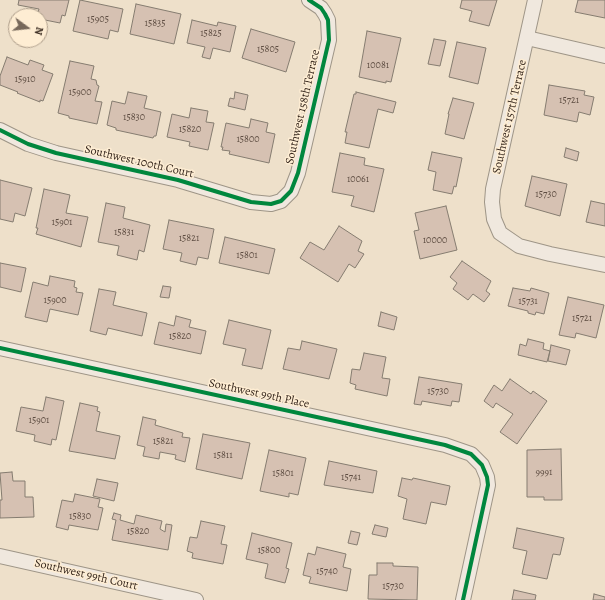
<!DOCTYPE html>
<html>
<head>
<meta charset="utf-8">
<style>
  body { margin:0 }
  #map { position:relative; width:605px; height:600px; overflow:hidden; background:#eee0ca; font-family:Alegreya,serif }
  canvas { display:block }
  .north { position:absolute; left:8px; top:8px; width:40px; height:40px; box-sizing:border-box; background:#feedd3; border:1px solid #ae9e8b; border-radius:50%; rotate:105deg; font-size:11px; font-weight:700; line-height:16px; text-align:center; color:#37281e }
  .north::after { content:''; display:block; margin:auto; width:14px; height:18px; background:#77685a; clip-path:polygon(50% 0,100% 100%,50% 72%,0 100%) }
</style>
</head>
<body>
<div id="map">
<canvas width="605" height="600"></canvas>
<div class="north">N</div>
</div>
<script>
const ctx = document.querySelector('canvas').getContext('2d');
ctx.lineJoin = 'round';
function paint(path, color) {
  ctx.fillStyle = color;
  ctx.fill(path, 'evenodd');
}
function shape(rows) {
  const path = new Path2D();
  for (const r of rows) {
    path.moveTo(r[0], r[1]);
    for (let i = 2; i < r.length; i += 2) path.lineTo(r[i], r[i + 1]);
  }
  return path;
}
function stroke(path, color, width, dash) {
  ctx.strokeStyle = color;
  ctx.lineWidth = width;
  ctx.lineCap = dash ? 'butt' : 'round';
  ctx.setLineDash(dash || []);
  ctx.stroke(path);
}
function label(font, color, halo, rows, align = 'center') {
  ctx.font = font + ' Alegreya,serif';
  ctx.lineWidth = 3;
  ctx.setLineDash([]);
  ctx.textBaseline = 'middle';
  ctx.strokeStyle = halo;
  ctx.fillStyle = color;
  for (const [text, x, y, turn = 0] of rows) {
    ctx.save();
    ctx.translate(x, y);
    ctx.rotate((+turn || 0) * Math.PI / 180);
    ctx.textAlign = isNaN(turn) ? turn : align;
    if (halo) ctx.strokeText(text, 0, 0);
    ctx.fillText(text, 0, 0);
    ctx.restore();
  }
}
const building = shape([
  [19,0,69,0,65,16,62,15,60,23,40,19,40,16,37,16,39,9,18,5,19,0],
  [80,0,123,9,118,32,110,30,108,39,73,31,80,0],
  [462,0,497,0,489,26,469,21,472,11,460,8,462,0],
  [578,0,605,0,605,18,575,12,578,0],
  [136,4,181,14,174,44,130,34,136,4],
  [192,20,217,26,218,22,236,26,230,52,213,48,210,59,202,57,205,47,187,43,192,20],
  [251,29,295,42,286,72,242,58,251,29],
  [367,31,401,38,391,82,386,81,386,83,359,77,367,31],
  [434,39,446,41,440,66,428,64,434,39],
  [457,42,486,48,478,84,449,77,457,42],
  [7,57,28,65,30,60,44,65,42,70,53,74,43,101,40,100,40,102,17,93,18,92,0,85,0,76,7,57],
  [70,61,94,66,91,79,96,80,97,85,99,86,95,101,102,102,97,124,69,118,69,116,58,113,70,61],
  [549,85,585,91,584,95,594,97,590,115,579,112,577,122,544,115,549,85],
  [128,92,147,96,144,108,161,112,156,136,154,136,153,138,116,130,116,128,107,125,112,101,125,104,128,92],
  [235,92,248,95,245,110,228,106,230,98,234,99,235,92],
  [356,92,396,102,393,113,378,109,369,148,345,143,347,132,345,132,354,94,356,94,356,92],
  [453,98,474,103,464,139,445,134,449,114,448,114,453,98],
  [191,108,208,111,206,122,214,123,208,150,189,146,190,142,167,137,172,114,189,118,191,108],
  [251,119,268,123,266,132,275,134,269,163,229,154,230,151,222,150,223,147,221,147,226,123,249,128,251,119],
  [566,148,579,152,577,161,564,157,566,148],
  [432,152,462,158,456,187,454,186,452,194,433,190,436,172,428,170,432,152],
  [340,153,365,158,364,165,384,169,374,212,351,206,354,196,332,192,340,153],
  [532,176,567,184,560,216,525,206,532,176],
  [0,180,32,188,25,216,15,213,13,222,0,219,0,180],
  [44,189,70,195,66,213,88,217,81,247,36,234,38,228,36,228,44,189],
  [591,201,605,204,605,226,586,222,591,201],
  [106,203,125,207,123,218,150,225,144,252,139,250,137,260,117,255,119,246,98,242,106,203],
  [446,206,457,250,420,259,414,231,419,230,415,213,446,206],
  [169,220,214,229,208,259,198,257,196,265,180,261,182,253,163,249,169,220],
  [339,226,362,241,358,251,364,254,355,268,349,264,338,282,300,258,310,242,324,250,339,226],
  [225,237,275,249,269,274,219,263,225,237],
  [462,261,491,281,486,291,490,294,484,302,473,294,468,300,453,289,457,283,450,277,462,261],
  [0,263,26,268,21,292,0,287,0,263],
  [50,276,75,281,74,287,77,288,76,292,83,293,78,315,50,309,47,322,25,317,33,282,48,286,50,276],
  [163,286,171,287,169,298,160,297,163,286],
  [513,288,530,291,531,288,549,293,544,314,536,312,535,315,528,313,528,311,508,306,513,288],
  [99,289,116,292,113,305,147,313,142,336,108,328,106,335,90,331,99,289],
  [568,297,604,305,596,338,576,333,575,338,559,335,568,297],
  [381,312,397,317,394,330,378,326,381,312],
  [176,316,191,320,189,327,206,331,201,354,154,344,159,322,174,326,176,316],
  [229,320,271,330,262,369,242,365,246,349,223,344,229,320],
  [528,339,544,343,543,349,550,351,547,362,518,355,520,344,526,346,528,339],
  [302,341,337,349,329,379,283,369,288,348,300,350,302,341],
  [551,345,570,350,566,365,548,361,551,345],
  [364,353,386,357,382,378,390,379,387,396,355,389,356,385,350,383,352,369,360,370,364,353],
  [419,377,462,384,459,402,452,401,451,406,422,401,421,405,414,404,419,377],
  [510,379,531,394,533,391,547,401,517,444,500,432,513,414,496,403,493,408,484,401,494,385,502,391,510,379],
  [46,397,64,401,56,440,52,439,51,445,34,441,35,435,16,431,21,407,43,411,46,397],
  [80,403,98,407,97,411,100,412,96,431,120,436,115,459,69,451,80,403],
  [143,417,156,420,155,425,183,433,182,437,190,438,185,462,175,459,176,455,160,452,159,459,143,456,145,447,137,445,143,417],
  [203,434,250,443,242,479,196,469,203,434],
  [561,449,562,500,544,500,544,497,527,497,527,450,561,449],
  [269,450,306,458,298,495,289,493,289,497,260,491,269,450],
  [329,461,377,471,373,493,324,485,329,461],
  [12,472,13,481,25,481,25,497,33,497,34,517,0,518,0,500,2,500,0,473,12,472],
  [402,478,412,480,413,478,450,486,446,505,431,502,426,524,403,519,407,499,398,496,402,478],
  [97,479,118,483,114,501,93,496,97,479],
  [75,494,100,499,98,507,103,508,98,530,69,525,68,530,56,527,62,500,73,502,75,494],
  [114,513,121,515,120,520,134,524,136,515,162,521,160,529,165,532,166,524,172,525,168,550,112,540,116,520,112,519,114,513],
  [201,521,225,526,221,544,227,545,223,564,192,558,193,553,187,551,190,537,197,538,201,521],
  [375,525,388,528,386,537,372,534,375,525],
  [517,528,564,538,560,555,553,554,547,579,522,574,527,551,513,548,517,528],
  [351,531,360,533,357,545,348,543,351,531],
  [252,533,292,543,286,568,289,569,285,583,265,578,268,564,246,559,252,533],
  [317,547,346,554,343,567,351,569,347,591,309,583,311,577,303,575,308,553,315,555,317,547],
  [377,563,393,563,393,566,418,567,417,600,368,599,369,575,377,575,377,563],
  [514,590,536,595,535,600,512,600,514,590],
  [594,594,605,597,605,600,593,600,594,594]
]);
paint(building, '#d6c1b2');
stroke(building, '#857c70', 1);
const minor = shape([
  [535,0,493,189,492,202,494,219,500,233,519,246,550,254,605,265],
  [527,38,605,56],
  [0,130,28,144,56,153,178,180,251,202,271,204,281,201,291,191,298,173,329,40,328,20,325,14,321,8,309,0],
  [0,348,445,445,471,454,482,465,487,477,488,485,463,600],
  [0,556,196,600]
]);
stroke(minor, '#9e9587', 16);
stroke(minor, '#f0e8de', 14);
stroke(shape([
  [0,130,28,144,56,153,178,180,251,202,271,204,281,201,291,191,298,173,329,40,328,20,325,14,321,8,309,0],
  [0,348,445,445,471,454,482,465,487,477,488,485,463,600]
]), '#00873e', 4);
label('10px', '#5f4e43', null, [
  ["15905",98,20],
  ["15835",155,24],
  ["15825",211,34],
  ["15805",268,50],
  ["10081",378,66],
  ["15910",25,80],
  ["15900",80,93],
  ["15721",569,101],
  ["15830",134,118],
  ["15820",190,130],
  ["15800",248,140],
  ["10061",358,180],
  ["15730",546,195],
  ["15901",62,223],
  ["15831",124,233],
  ["15821",189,239],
  ["10000",435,241],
  ["15801",247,256],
  ["15900",55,301],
  ["15731",528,302],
  ["15721",582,319],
  ["15820",180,337],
  ["15730",438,392],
  ["15901",39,421],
  ["15821",163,442],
  ["15811",223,456],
  ["9991",544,473],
  ["15801",283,474],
  ["15741",351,478],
  ["15830",80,517],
  ["15820",138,532],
  ["15800",269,551],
  ["15740",327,572],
  ["15730",393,587]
]);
label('12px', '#37281e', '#feedd3', [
  ["Southwest 158th Terrace",303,107,-77],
  ["Southwest 157th Terrace",510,117,-77],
  ["Southwest 100th Court",139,162,13],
  ["Southwest 99th Place",259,394,12],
  ["Southwest 99th Court",86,575,13]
]);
</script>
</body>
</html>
